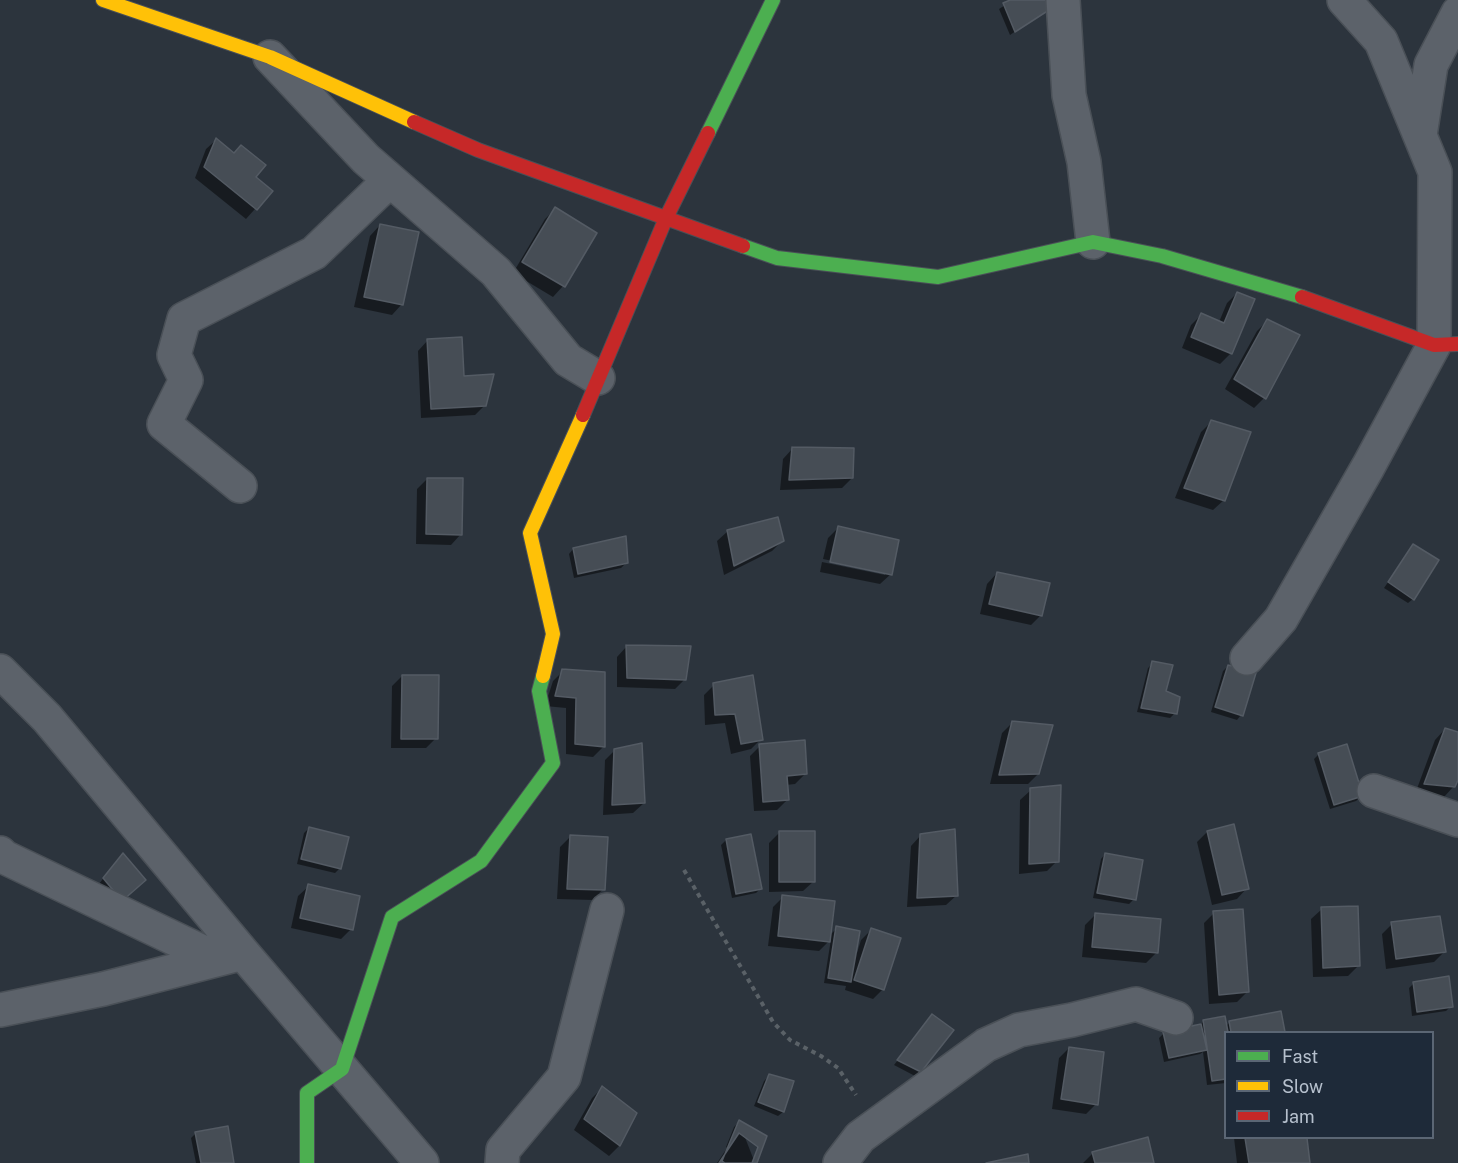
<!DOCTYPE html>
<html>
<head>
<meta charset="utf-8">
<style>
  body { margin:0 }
  #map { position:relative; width:1458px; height:1163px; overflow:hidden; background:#2c343d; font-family:"Public Sans",sans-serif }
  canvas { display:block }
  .legend { position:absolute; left:1224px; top:1031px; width:210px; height:108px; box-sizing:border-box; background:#1e2a39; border:2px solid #5b6674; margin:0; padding:8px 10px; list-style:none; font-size:18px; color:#b6c0cd }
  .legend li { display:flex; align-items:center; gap:12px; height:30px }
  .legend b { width:30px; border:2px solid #5b6674 }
</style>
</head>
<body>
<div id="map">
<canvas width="1458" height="1163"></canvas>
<ul class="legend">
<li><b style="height:8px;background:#4caf50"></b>Fast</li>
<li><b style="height:8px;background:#ffc107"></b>Slow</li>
<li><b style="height:8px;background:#c62828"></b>Jam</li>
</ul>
</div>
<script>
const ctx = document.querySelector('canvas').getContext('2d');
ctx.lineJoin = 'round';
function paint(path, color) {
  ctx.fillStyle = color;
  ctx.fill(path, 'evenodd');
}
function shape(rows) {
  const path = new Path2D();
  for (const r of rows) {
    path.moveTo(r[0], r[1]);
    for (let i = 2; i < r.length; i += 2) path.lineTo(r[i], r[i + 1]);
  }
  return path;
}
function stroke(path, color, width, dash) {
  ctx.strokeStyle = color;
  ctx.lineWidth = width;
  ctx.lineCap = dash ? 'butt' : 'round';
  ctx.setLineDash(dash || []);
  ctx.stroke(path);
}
paint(shape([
  [1013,0,1046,0,1048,9,1010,35,999,9],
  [216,140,254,178,271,191,246,219,195,178,206,149],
  [555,209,595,234,563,286,553,297,513,273,545,219],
  [380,225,402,304,392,315,354,307,370,236],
  [1237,293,1253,300,1231,353,1220,364,1182,348,1191,325,1201,315,1219,322,1227,303],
  [1267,321,1264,398,1254,408,1225,389,1257,331],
  [428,340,485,405,475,415,421,418,418,351],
  [1212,421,1224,500,1213,510,1175,498,1201,432],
  [793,448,852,478,842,488,780,490,783,459],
  [427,479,461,534,451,545,416,544,417,489],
  [838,528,891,574,880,584,820,572,822,562,885,575,885,572,823,559,828,538],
  [728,531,782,541,772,551,724,575,717,541],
  [1413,546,1413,599,1408,603,1384,588],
  [573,549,626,563,621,568,574,578,569,554],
  [997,573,1041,615,1031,625,980,614,987,584],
  [627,646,685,679,675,689,617,687,617,657],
  [1153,663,1164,692,1175,713,1170,718,1137,712,1148,668],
  [1228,666,1241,715,1237,720,1211,712,1223,671],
  [563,671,603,747,593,757,566,754,566,708,545,706,553,681],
  [402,676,436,738,426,748,391,748,392,686],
  [714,685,761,739,751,749,731,754,725,723,705,725,704,695],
  [1012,723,1038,774,1028,784,990,784,1002,733],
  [1445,729,1458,734,1458,775,1454,786,1444,797,1415,794,1435,740],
  [760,746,806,773,795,784,786,785,787,800,777,810,754,811,750,756],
  [615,750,644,803,633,813,603,815,605,760],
  [1319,754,1361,796,1356,801,1330,809,1314,759],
  [1031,790,1057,861,1047,871,1019,874,1020,800],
  [309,828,340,868,335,873,297,864,304,833],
  [1207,832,1247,888,1237,899,1212,905,1197,842],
  [779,833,814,881,803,891,769,892,769,843],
  [921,835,957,895,946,905,907,907,911,846],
  [570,837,603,889,593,900,557,899,560,847],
  [726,840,761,888,756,893,732,898,721,845],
  [1105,854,1134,899,1129,904,1093,898,1101,859],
  [118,859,116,904,99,884],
  [309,886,351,929,341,939,291,928,298,896],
  [783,897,830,935,837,928,855,953,857,953,861,940,871,930,883,989,873,999,845,990,846,986,824,983,831,939,819,951,768,946,773,907],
  [1322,909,1358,966,1348,976,1313,977,1311,919],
  [1214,913,1247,992,1237,1002,1209,1004,1204,923],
  [1096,914,1157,952,1146,963,1082,957,1085,925],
  [1392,924,1444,952,1434,962,1386,969,1382,934],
  [1414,983,1451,1006,1446,1011,1412,1016,1409,988],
  [1280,1012,1284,1032,1226,1032,1226,1083,1207,1085,1203,1052,1200,1054,1164,1062,1159,1038,1164,1033,1200,1025,1204,1021,1225,1027,1229,1023],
  [928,1021,920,1071,915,1076,894,1065],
  [1069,1048,1096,1104,1086,1114,1052,1109,1059,1058],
  [769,1076,783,1112,778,1116,754,1106,764,1081],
  [602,1088,635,1114,619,1146,609,1156,574,1130,592,1098],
  [739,1122,755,1163,717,1163,727,1148,726,1147,734,1127],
  [196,1133,233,1163,196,1163,191,1138],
  [1234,1138,1306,1138,1309,1163,1237,1163],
  [1093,1153,1152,1163,1083,1163]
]), '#0007');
const building = shape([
  [1010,0,1047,0,1049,10,1015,32,1003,3,1010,0],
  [216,138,234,153,241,145,266,165,256,177,273,191,257,210,204,167,216,138],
  [555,207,597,233,565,287,522,262,555,207],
  [380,224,419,232,403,305,364,297,380,224],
  [1237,292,1255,299,1232,354,1191,337,1201,313,1224,323,1237,292],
  [1267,319,1300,335,1266,399,1234,379,1267,319],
  [462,337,464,376,494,374,486,406,431,409,427,339,462,337],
  [1211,420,1251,432,1225,501,1184,488,1211,420],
  [792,447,854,448,853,478,789,480,792,447],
  [427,478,463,478,462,535,426,534,427,478],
  [778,517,784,541,734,566,727,530,778,517],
  [838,526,899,540,892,575,830,562,838,526],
  [626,536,628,563,578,574,573,548,626,536],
  [1413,544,1439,560,1414,600,1388,582,1413,544],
  [997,572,1050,583,1042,616,989,604,997,572],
  [626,645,691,646,686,680,627,678,626,645],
  [1152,661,1173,665,1166,691,1180,697,1177,714,1141,708,1152,661],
  [1228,665,1256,673,1243,716,1215,707,1228,665],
  [562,669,605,672,605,747,575,744,576,698,555,696,562,669],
  [402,675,439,675,438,739,401,739,402,675],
  [753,675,763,740,741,744,735,714,715,715,713,683,753,675],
  [1012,721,1053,725,1039,774,999,775,1012,721],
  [1445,728,1458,732,1458,780,1455,787,1424,784,1445,728],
  [805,740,807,774,787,776,789,800,763,802,759,744,805,740],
  [642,743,645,803,612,805,614,749,642,743],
  [1347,744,1363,796,1334,805,1318,753,1347,744],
  [1061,785,1059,862,1029,864,1030,788,1061,785],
  [1234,824,1249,889,1222,895,1207,831,1234,824],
  [309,827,349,837,341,869,301,859,309,827],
  [955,829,958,896,917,898,920,834,955,829],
  [779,831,815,831,815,882,779,882,779,831],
  [751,834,762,889,736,894,726,839,751,834],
  [570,835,608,837,605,890,567,889,570,835],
  [123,853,146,880,122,901,103,878,123,853],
  [1105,853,1143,860,1136,900,1097,893,1105,853],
  [308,884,360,896,353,930,300,918,308,884],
  [782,895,835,901,830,942,778,936,782,895],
  [1358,906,1360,966,1323,968,1321,907,1358,906],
  [1243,909,1249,992,1219,995,1213,911,1243,909],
  [1095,913,1161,919,1158,953,1092,947,1095,913],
  [1440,916,1446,952,1396,959,1391,922,1440,916],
  [836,926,860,931,851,982,828,978,836,926],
  [871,928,901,938,884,990,854,980,871,928],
  [1449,976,1453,1007,1417,1012,1413,982,1449,976],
  [1281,1011,1285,1032,1231,1032,1229,1021,1281,1011],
  [932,1014,954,1030,921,1072,897,1060,932,1014],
  [1225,1016,1228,1032,1226,1032,1226,1079,1212,1081,1203,1020,1225,1016],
  [1201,1024,1207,1050,1169,1058,1163,1032,1201,1024],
  [1069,1047,1104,1052,1098,1105,1061,1099,1069,1047],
  [769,1074,794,1081,784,1112,758,1102,769,1074],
  [602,1086,637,1113,620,1146,584,1119,602,1086],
  [739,1120,767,1136,757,1163,725,1163,722,1161,739,1120],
  [228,1126,234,1163,201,1163,195,1132,228,1126],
  [739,1133,758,1147,752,1163,719,1163,739,1133],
  [1148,1137,1154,1163,1095,1163,1092,1152,1148,1137],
  [1245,1138,1307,1138,1310,1163,1249,1163,1245,1138],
  [1028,1154,1029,1163,986,1163,1028,1154]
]);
paint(building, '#464d55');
stroke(building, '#545b64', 1.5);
const street = shape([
  [1063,0,1069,95,1084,162,1093,242],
  [270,57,366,159,496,272,568,360,598,378],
  [1420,135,1431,65,1458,13],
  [240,486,164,424,186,380,174,355,184,319,314,253,390,180],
  [1247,658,1281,619,1368,467,1434,345,1435,172,1381,41,1344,0],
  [0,671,47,718,243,953,422,1163],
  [1374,791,1458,820],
  [0,853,4,857,217,959],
  [0,1010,103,989,243,953],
  [502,1163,503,1150,564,1077,607,910],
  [840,1163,860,1137,986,1045,1019,1030,1072,1020,1136,1004,1176,1018]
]);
const fast = shape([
  [708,133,773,0],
  [743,246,777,258,938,277,1093,242,1162,256,1302,297],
  [307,1163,307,1093,342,1069,392,917,481,861,553,763,539,691,543,676]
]);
const slow = shape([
  [103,0,270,57,414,122],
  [543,676,553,634,530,533,583,415]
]);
const jam = shape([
  [414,122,478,150,743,246],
  [1302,297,1434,345,1458,344],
  [583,415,666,218,708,133]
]);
stroke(street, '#4a5057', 36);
stroke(fast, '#4a5057', 16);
stroke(slow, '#4a5057', 16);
stroke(jam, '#4a5057', 16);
stroke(shape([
  [684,870,773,1022,790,1040,821,1056,838,1068,856,1095]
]), '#5a6167', 4, [4.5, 4.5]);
stroke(street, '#5c626a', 33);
stroke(fast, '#4caf50', 14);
stroke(slow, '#ffc107', 14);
stroke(jam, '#c62828', 14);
</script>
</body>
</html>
